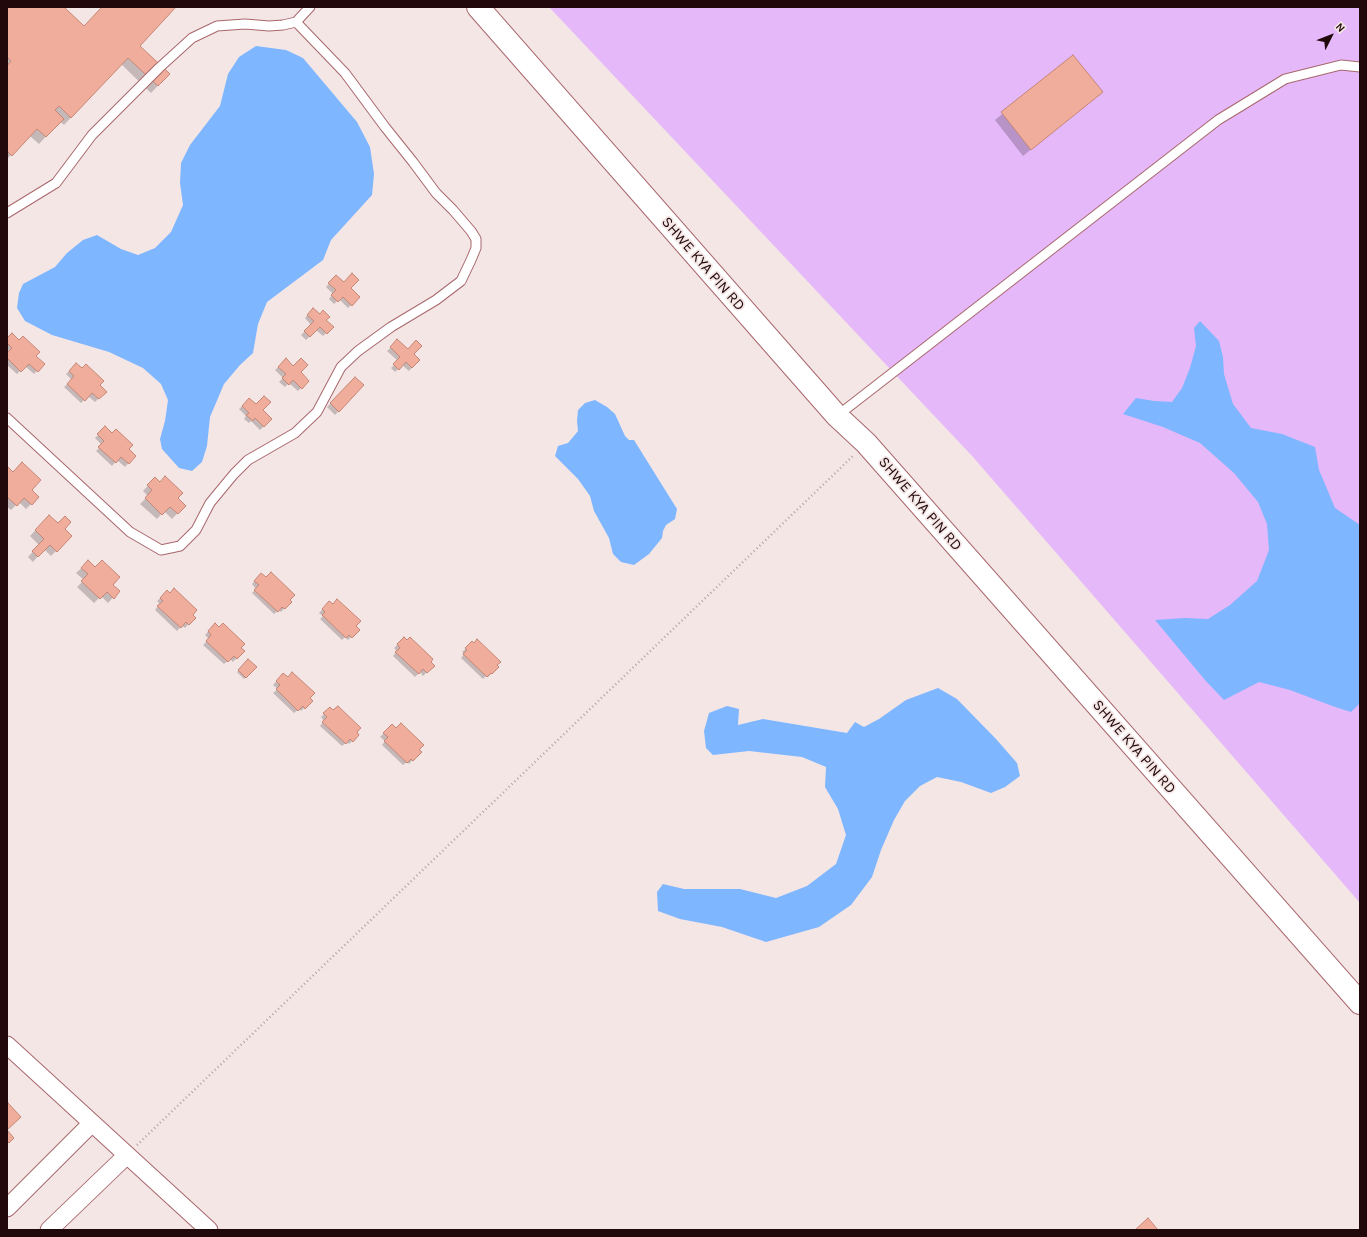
<!DOCTYPE html>
<html>
<head>
<meta charset="utf-8">
<style>
  body { margin:0 }
  #map { position:relative; width:1367px; height:1237px; overflow:hidden; background:#f5e6e6; font-family:Karla,sans-serif }
  canvas { display:block }
  .frame { position:absolute; inset:0; border:8px solid #20080b; pointer-events:none }
  .north { position:absolute; left:1311px; top:16px; width:40px; height:40px; -webkit-text-stroke:3px #f5e6e6; paint-order:stroke; rotate:48deg; font-size:11px; font-weight:700; line-height:16px; text-align:center; color:#20080b }
  .north::after { content:''; display:block; margin:auto; width:14px; height:18px; background:#20080b; clip-path:polygon(50% 0,100% 100%,50% 72%,0 100%) }
</style>
</head>
<body>
<div id="map">
<canvas width="1367" height="1237"></canvas>
<div class="frame"></div>
<div class="north">N</div>
</div>
<script>
const ctx = document.querySelector('canvas').getContext('2d');
ctx.lineJoin = 'round';
function paint(path, color) {
  ctx.fillStyle = color;
  ctx.fill(path, 'evenodd');
}
function shape(rows) {
  const path = new Path2D();
  for (const r of rows) {
    path.moveTo(r[0], r[1]);
    for (let i = 2; i < r.length; i += 2) path.lineTo(r[i], r[i + 1]);
  }
  return path;
}
function stroke(path, color, width, dash) {
  ctx.strokeStyle = color;
  ctx.lineWidth = width;
  ctx.lineCap = dash ? 'butt' : 'round';
  ctx.setLineDash(dash || []);
  ctx.stroke(path);
}
function label(font, color, halo, rows, align = 'center') {
  ctx.font = font + ' Karla,sans-serif';
  ctx.lineWidth = 3.5;
  ctx.setLineDash([]);
  ctx.textBaseline = 'middle';
  ctx.strokeStyle = halo;
  ctx.fillStyle = color;
  for (const [text, x, y, turn = 0] of rows) {
    ctx.save();
    ctx.translate(x, y);
    ctx.rotate((+turn || 0) * Math.PI / 180);
    ctx.textAlign = isNaN(turn) ? turn : align;
    if (halo) ctx.strokeText(text, 0, 0);
    ctx.fillText(text, 0, 0);
    ctx.restore();
  }
}
paint(shape([
  [549,7,1360,7,1360,903,973,457]
]), '#e5b8f9');
paint(shape([
  [256,46,286,50,303,58,357,122,370,147,374,174,372,195,331,240,323,260,267,302,258,324,253,353,240,365,224,384,210,417,207,446,202,462,192,471,179,468,162,449,160,439,165,421,168,400,161,384,143,368,109,352,52,335,25,321,17,308,19,293,23,284,55,267,67,253,83,240,97,235,121,249,138,255,155,248,171,232,183,205,180,183,181,163,190,145,220,106,228,74,239,57],
  [1200,321,1219,341,1223,357,1224,374,1233,404,1251,428,1282,434,1315,447,1319,470,1335,508,1360,525,1360,703,1351,712,1335,707,1290,690,1259,682,1224,700,1205,680,1155,620,1185,618,1208,619,1230,605,1257,581,1269,550,1267,524,1258,502,1234,473,1200,443,1163,427,1123,414,1136,398,1154,401,1172,402,1182,388,1190,368,1196,346,1194,328],
  [595,400,607,407,615,414,625,436,629,440,634,440,677,509,675,519,666,525,663,531,662,538,649,554,634,565,621,562,613,554,609,538,594,511,590,496,578,479,555,456,558,446,568,443,578,431,577,421,578,410,585,403],
  [938,688,957,699,996,739,1017,763,1020,776,1005,787,991,793,961,782,937,777,920,786,905,801,894,820,881,850,872,877,851,905,819,927,766,942,722,927,680,919,658,911,657,892,663,884,684,889,740,889,776,898,807,886,836,864,846,835,838,809,825,787,826,767,802,757,749,751,713,755,706,748,704,731,709,713,727,706,739,709,738,725,763,719,847,733,855,722,864,727,879,719,906,700]
]), '#7eb6ff');
paint(shape([
  [7,7,62,7,84,27,103,7,175,7,138,46,169,74,151,93,121,64,64,125,60,121,39,144,30,136,7,159],
  [1073,56,1101,92,1023,156,995,120],
  [336,276,359,297,348,308,339,299,334,304,329,299,333,294,326,287],
  [313,309,332,327,323,336,316,330,306,340,301,335,311,325,305,318],
  [7,339,19,341,43,364,34,374,25,366,17,374,7,365,7,354,9,351,7,349],
  [398,341,419,360,409,371,402,365,395,372,391,368,398,361,387,351],
  [286,360,308,381,298,391,289,383,285,387,279,382,283,378,275,370],
  [73,367,82,369,105,392,95,402,88,396,81,403,64,387,72,380,66,374],
  [355,378,363,385,335,415,327,407],
  [249,399,271,419,260,430,251,421,249,423,244,419,246,416,239,409],
  [105,428,135,456,125,467,117,460,112,466,96,451,102,445,95,438],
  [7,468,38,497,26,509,19,502,11,510,7,507],
  [155,478,184,506,172,519,164,511,157,519,140,504,148,496,143,491],
  [49,516,71,536,51,556,44,549,33,562,28,557,39,545,30,536],
  [88,562,119,591,108,603,101,596,94,603,77,587,84,580,76,573],
  [261,574,290,602,281,612,279,610,274,614,252,593,256,589,252,584],
  [167,592,194,618,185,628,182,625,177,631,155,610,160,604,157,601],
  [329,602,358,630,348,640,345,637,342,640,320,619,323,616,319,613],
  [215,624,243,651,233,662,230,659,224,664,203,645,209,639,205,635],
  [401,641,407,641,433,666,423,676,420,672,415,677,393,656,397,651,394,648],
  [472,643,498,667,488,677,487,675,483,679,461,658,464,654,462,652],
  [248,660,255,667,244,679,237,672],
  [283,674,311,701,301,711,299,709,294,713,273,693,278,689,273,685],
  [330,708,358,735,349,744,347,742,342,746,320,726,324,721,321,717],
  [392,725,420,752,409,764,407,762,403,765,382,745,385,741,380,737]
]), '#0003');
const building = shape([
  [7,7,64,7,84,26,102,7,176,7,140,46,170,74,158,86,128,58,71,118,59,106,55,110,64,119,46,137,37,129,12,156,7,151,7,66,11,61,7,57,7,7],
  [1073,55,1103,92,1031,150,1001,112,1073,55],
  [352,273,359,280,351,288,360,297,352,306,343,297,338,302,331,295,336,290,328,283,336,275,344,282,352,273],
  [313,308,320,314,323,310,330,317,326,320,334,327,327,334,320,327,310,337,304,331,314,321,307,315,313,308],
  [12,333,19,340,23,336,40,352,36,356,45,364,38,372,29,364,21,372,7,358,7,353,12,348,7,343,7,338,12,333],
  [397,339,408,349,416,340,422,346,414,354,420,360,412,368,406,362,399,370,393,364,400,357,390,347,397,339],
  [286,358,293,366,301,358,308,365,301,372,309,381,302,389,293,380,289,385,282,378,286,374,278,367,286,358],
  [76,363,82,368,86,364,104,381,100,385,107,392,99,399,92,393,85,401,67,384,74,376,69,371,76,363],
  [355,377,364,385,339,412,330,403,355,377],
  [264,396,271,402,263,410,272,419,264,427,255,418,253,421,246,415,249,413,242,406,249,398,256,404,264,396],
  [105,426,112,433,116,429,133,445,129,449,136,456,129,464,121,457,116,463,98,447,104,441,97,434,105,426],
  [22,462,41,480,32,490,39,497,32,505,24,498,17,506,7,497,7,466,13,472,22,462],
  [165,476,183,493,178,498,186,506,178,514,170,507,162,515,145,498,152,490,147,485,155,477,160,482,165,476],
  [49,515,58,523,65,516,71,522,65,529,72,536,57,552,50,545,38,557,32,551,44,539,35,530,49,515],
  [88,560,95,567,102,560,120,577,113,585,120,591,114,599,107,592,100,599,81,581,88,574,81,568,88,560],
  [271,572,295,595,290,600,292,602,285,609,282,607,278,612,254,590,259,585,254,581,261,573,266,577,271,572],
  [174,588,197,610,193,615,196,618,189,625,186,622,181,628,157,606,163,601,160,598,167,590,170,593,174,588],
  [337,599,361,621,356,626,360,630,352,638,349,635,346,638,322,615,325,612,322,609,329,601,333,604,337,599],
  [215,623,219,627,223,623,245,644,241,648,245,651,237,659,234,656,228,662,206,641,211,635,208,631,215,623],
  [404,637,407,640,410,637,433,659,431,662,435,666,427,673,423,669,419,674,395,652,400,648,397,644,404,637],
  [477,639,501,662,497,665,499,667,492,674,491,673,487,677,463,654,467,650,465,648,472,641,474,643,477,639],
  [248,659,257,667,246,678,238,670,248,659],
  [292,672,315,693,310,698,313,701,305,709,303,706,298,711,276,689,280,685,276,681,283,673,288,677,292,672],
  [338,706,361,728,357,732,359,735,353,742,350,739,346,744,322,722,327,717,323,713,330,707,333,710,338,706],
  [401,723,424,745,419,750,422,752,413,761,411,759,407,763,384,741,388,737,383,733,392,724,396,728,401,723],
  [8,1103,21,1117,7,1130,14,1138,9,1143,7,1141,7,1104,8,1103],
  [1148,1218,1158,1230,1135,1230,1148,1218]
]);
paint(building, '#f0ad9c');
stroke(building, '#c58675', 1);
const lane = shape([
  [7,213,56,183,92,135,159,68,192,38,217,26,245,24,269,26,283,25,296,22,310,7],
  [837,416,1218,120,1285,79,1341,65,1360,67],
  [7,418,130,532,161,550,180,546,196,530,210,503,234,474,248,460,295,433,317,412,341,367,358,351,391,327,436,300,461,281,471,260,476,248,476,239,471,231,453,210,436,193,413,162,385,127,345,73,296,22]
]);
const street = shape([
  [7,1045,209,1230],
  [7,1208,92,1123],
  [49,1230,127,1155]
]);
const secondary = shape([
  [478,7,837,416,866,443,1360,1003]
]);
stroke(lane, '#a8676c', 11);
stroke(street, '#a8676c', 19);
stroke(secondary, '#a8676c', 24);
stroke(shape([
  [137,1145,854,455]
]), '#b4a2a3', 2.5, [1, 3]);
stroke(lane, '#fff', 9);
stroke(street, '#fff', 17);
stroke(secondary, '#fff', 22);
label('15px', '#20080b', '#f5e6e6', [
  ["SHWE KYA PIN RD",703,264,49],
  ["SHWE KYA PIN RD",920,504,49],
  ["SHWE KYA PIN RD",1134,747,49]
]);
</script>
</body>
</html>
